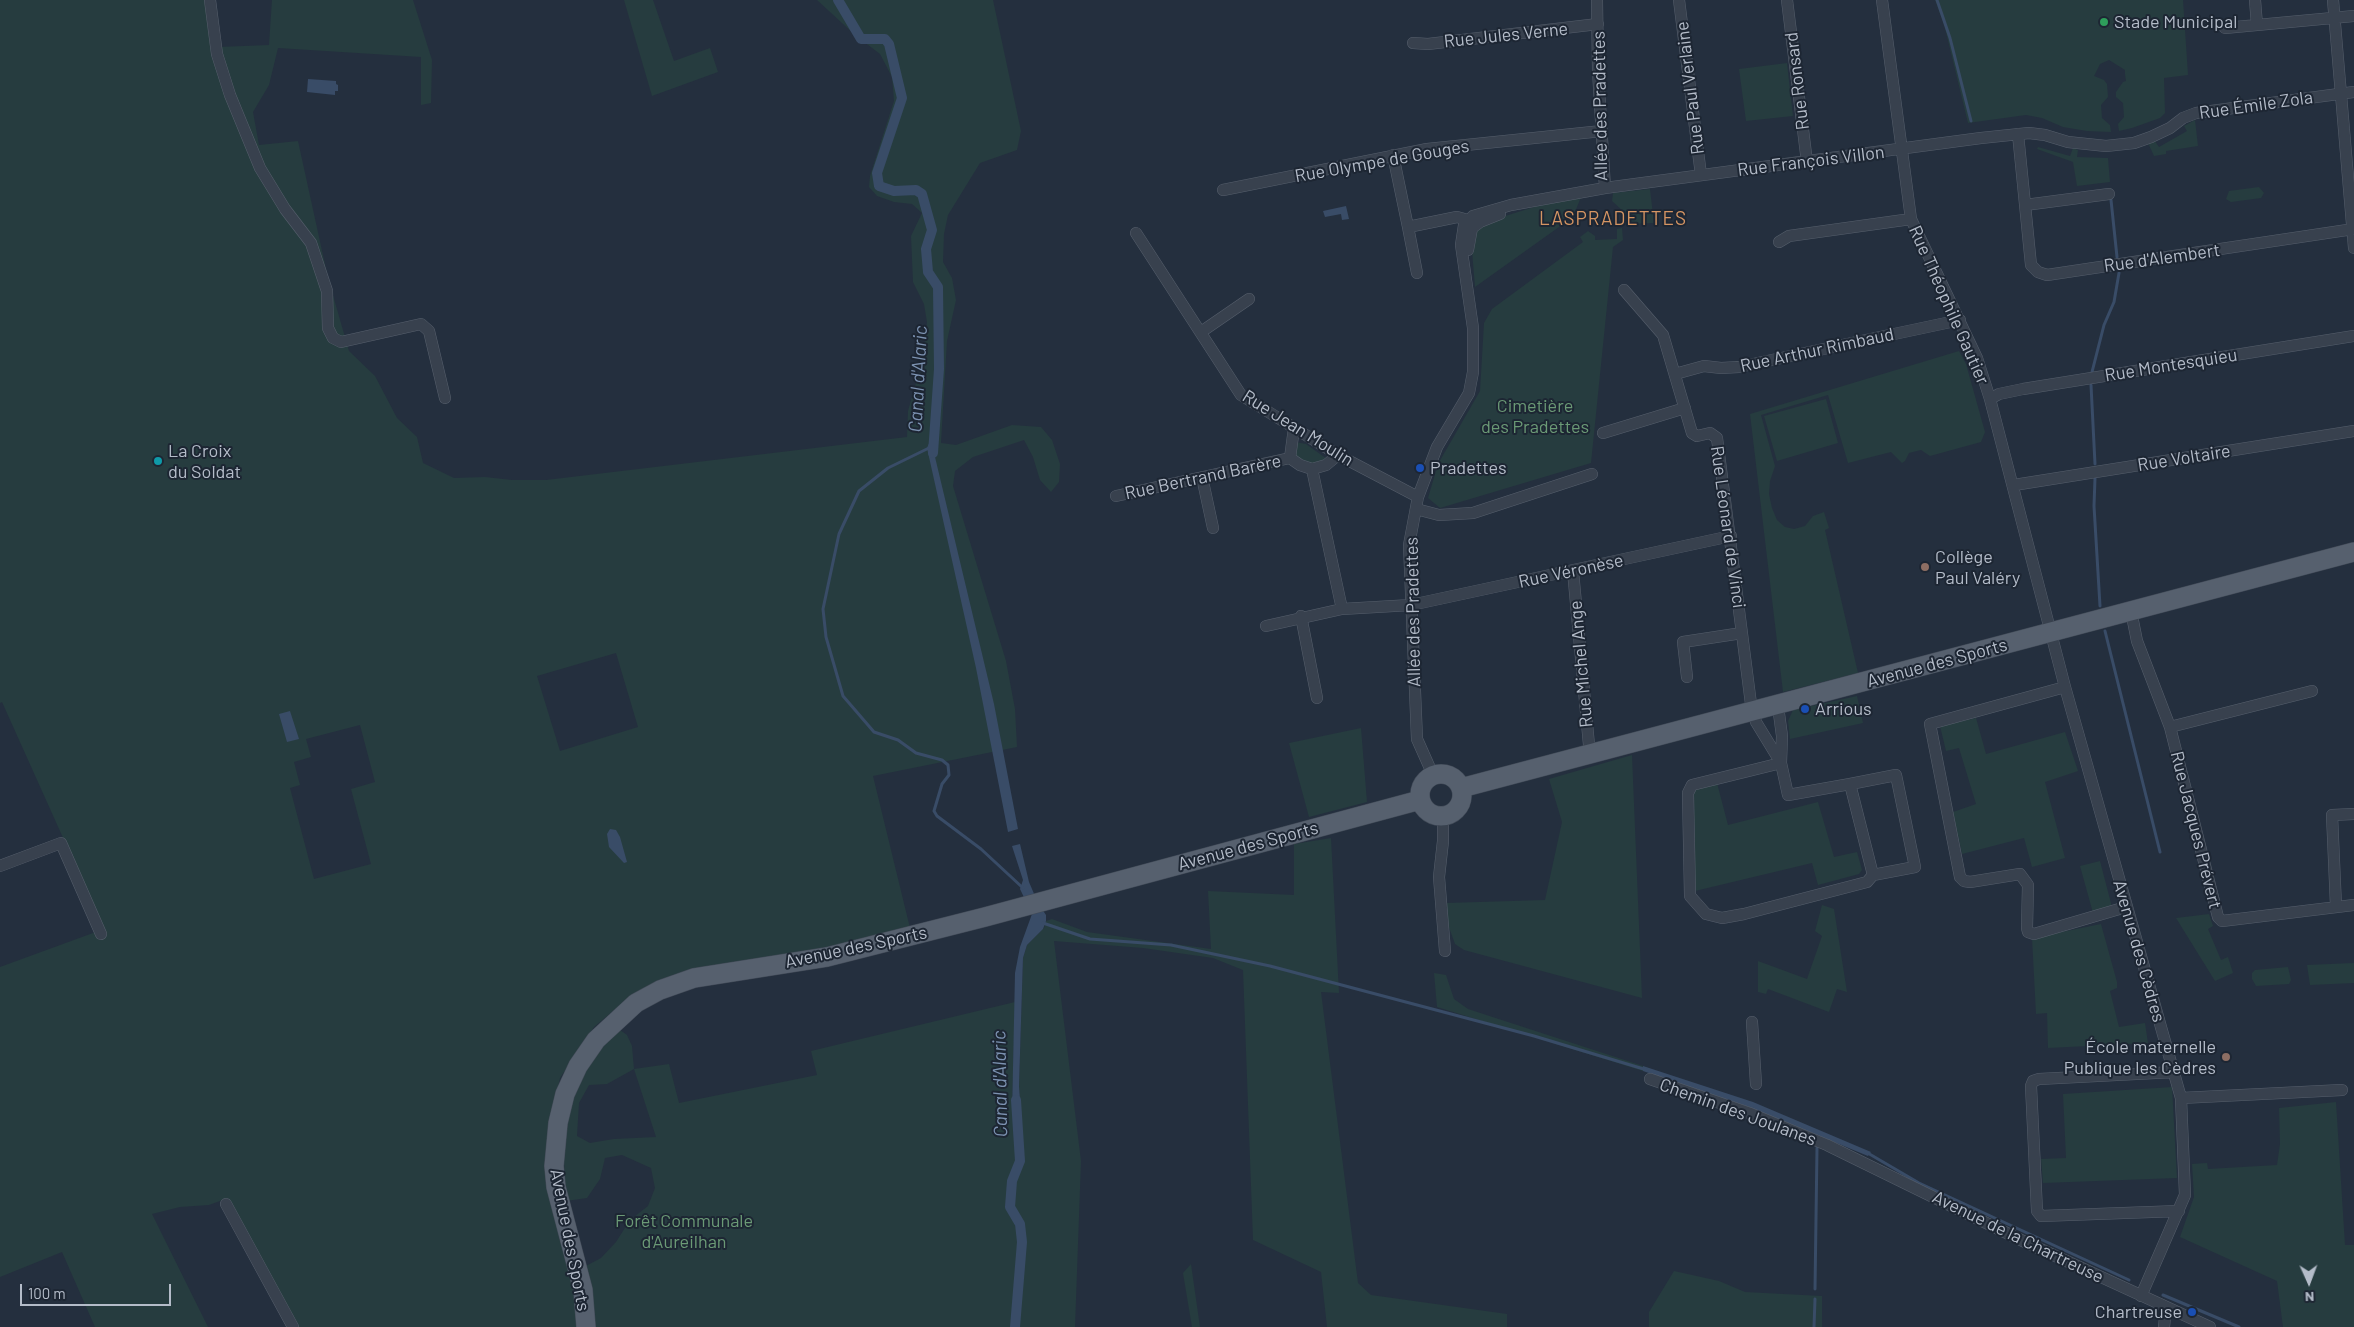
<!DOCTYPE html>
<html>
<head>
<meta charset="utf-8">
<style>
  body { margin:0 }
  #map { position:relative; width:2354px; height:1327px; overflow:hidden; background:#242f3e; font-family:Barlow,sans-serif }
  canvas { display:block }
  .north { position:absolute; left:2284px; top:1257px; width:50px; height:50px; -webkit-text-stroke:4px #1d2633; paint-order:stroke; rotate:178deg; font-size:14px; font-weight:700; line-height:20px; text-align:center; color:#b4bcc9 }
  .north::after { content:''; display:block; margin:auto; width:18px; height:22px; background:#b4bcc9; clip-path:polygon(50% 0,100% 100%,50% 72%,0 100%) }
  .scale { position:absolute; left:20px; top:1284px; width:151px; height:22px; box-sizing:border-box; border:2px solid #b4bcc9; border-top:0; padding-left:6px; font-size:15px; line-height:18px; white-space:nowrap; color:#b4bcc9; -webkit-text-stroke:4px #1d2633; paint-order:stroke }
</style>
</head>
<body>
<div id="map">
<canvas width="2354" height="1327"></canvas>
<div class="north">N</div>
<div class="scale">100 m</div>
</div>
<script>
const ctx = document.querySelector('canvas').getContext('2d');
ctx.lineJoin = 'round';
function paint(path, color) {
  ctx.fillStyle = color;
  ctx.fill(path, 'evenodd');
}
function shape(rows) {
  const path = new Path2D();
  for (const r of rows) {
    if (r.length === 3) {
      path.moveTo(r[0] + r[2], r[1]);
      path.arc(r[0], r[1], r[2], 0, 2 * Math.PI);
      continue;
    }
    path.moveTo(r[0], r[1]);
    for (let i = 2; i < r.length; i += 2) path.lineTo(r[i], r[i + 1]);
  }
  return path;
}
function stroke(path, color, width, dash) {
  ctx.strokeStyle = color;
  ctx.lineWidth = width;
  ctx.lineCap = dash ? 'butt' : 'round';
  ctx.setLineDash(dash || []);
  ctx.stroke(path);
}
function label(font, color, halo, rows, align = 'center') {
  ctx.font = font + ' Barlow,sans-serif';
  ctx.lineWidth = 4;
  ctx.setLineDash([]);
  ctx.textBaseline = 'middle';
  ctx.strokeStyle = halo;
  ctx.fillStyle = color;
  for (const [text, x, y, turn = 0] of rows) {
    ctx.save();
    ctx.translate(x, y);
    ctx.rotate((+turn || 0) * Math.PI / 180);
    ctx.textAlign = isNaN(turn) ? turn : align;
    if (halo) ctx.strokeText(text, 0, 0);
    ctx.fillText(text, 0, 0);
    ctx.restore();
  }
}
paint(shape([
  [0,0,213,0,218,47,269,45,272,0,413,0,432,60,431,103,421,105,421,57,278,48,269,85,253,112,259,145,298,141,328,278,349,351,375,376,397,418,417,437,423,463,454,478,485,477,512,480,546,480,907,437,908,411,924,354,927,322,924,304,913,282,911,236,922,213,912,204,894,202,877,196,869,187,870,176,894,101,892,77,880,54,855,35,817,0,993,0,1021,131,1017,150,980,163,948,215,944,234,943,262,952,278,956,300,947,341,941,443,956,445,1012,425,1041,427,1052,440,1060,464,1059,482,1051,492,1040,480,1033,457,1024,440,973,457,955,471,953,486,1006,661,1015,709,1017,747,873,776,910,928,814,950,618,1007,594,1027,560,1078,550,1124,574,1273,577,1327,298,1327,228,1198,209,1205,180,1207,152,1214,208,1327,95,1327,62,1252,0,1277,0,967,104,929,2,702,0,703],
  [616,653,638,727,560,751,537,676],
  [360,725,375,782,351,789,371,864,314,879,290,788,300,785,294,762,311,757,306,739],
  [624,0,653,0,674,61,710,48,718,72,652,96],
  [1935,0,2183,0,2188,75,2164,78,2165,113,2160,118,2132,128,2119,131,2118,124,2124,117,2123,103,2116,97,2116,92,2123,82,2126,81,2125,74,2125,70,2109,60,2100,64,2094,76,2104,80,2107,84,2108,97,2101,105,2102,118,2110,125,2111,132,2087,131,2063,127,2042,118,2026,115,1968,123,1944,24],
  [1787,63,1793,116,1746,121,1739,69],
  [2195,120,2198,146,2166,151,2166,154,2154,156,2148,143,2154,140,2159,147,2187,131,2184,126],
  [2038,147,2070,156,2073,148,2078,150,2077,157,2108,158,2110,182,2077,186,2073,162,2037,149],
  [2259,187,2264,193,2261,198,2231,202,2226,199,2229,191],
  [1650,189,1654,223,1625,224,1624,212,1612,201,1613,193],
  [1581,197,1573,217,1475,287,1471,239,1483,223,1534,207],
  [1622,228,1623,240,1613,247,1591,463,1440,508,1428,498,1438,464,1480,391,1484,323,1492,309,1583,242,1580,237,1588,231,1595,236,1595,240,1617,239,1617,229],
  [1959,351,1966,364,1985,432,1981,442,1930,456,1921,450,1909,453,1905,461,1902,463,1891,452,1848,463,1828,395,1761,415,1775,466,1770,481,1769,494,1772,508,1777,520,1785,527,1794,529,1805,526,1813,516,1824,512,1829,528,1825,530,1858,673,1783,692,1750,414],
  [1826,399,1838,443,1777,461,1764,416],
  [1295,442,1306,444,1327,459,1306,465,1296,456],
  [1857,696,1863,723,1790,739,1788,721,1793,710],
  [1976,718,1986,754,2065,732,2078,771,2045,782,2065,858,2032,867,2024,838,1962,854,1953,812,1976,804,1959,748,1946,751,1940,726],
  [1361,728,1367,802,1309,817,1289,743],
  [1632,755,1642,998,1464,950,1455,944,1446,919,1446,903,1545,900,1562,822,1549,779],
  [1717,783,1728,825,1818,802,1834,857,1857,852,1862,870,1859,874,1818,885,1812,863,1695,891,1694,791,1699,787],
  [1331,838,1339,993,1321,992,1358,1283,1371,1295,1507,1314,1507,1327,1327,1327,1321,1272,1253,1240,1243,970,1213,958,1143,948,1054,941,1081,1161,1075,1327,589,1327,584,1267,601,1258,616,1242,630,1220,648,1206,655,1188,651,1168,622,1155,605,1158,600,1179,587,1198,566,1201,563,1140,568,1103,600,1043,620,1030,627,1035,632,1046,634,1069,669,1064,679,1103,817,1075,811,1051,1015,1002,1012,1114,1021,1113,1019,1086,1023,958,1027,945,1044,928,1046,921,1052,919,1087,932,1211,949,1208,891,1294,895,1294,844],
  [634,1069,656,1137,614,1139,590,1143,577,1136,579,1103,589,1085,607,1084],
  [2100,861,2112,907,2093,913,2080,866],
  [1822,905,1834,909,1847,992,1837,989,1829,1012,1768,989,1766,994,1758,992,1758,961,1807,979,1822,936,1815,931],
  [2209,914,2213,926,2208,929,2221,960,2228,957,2233,973,2215,981,2176,918],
  [2101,924,2117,982,2117,988,2110,991,2119,1027,2145,1023,2148,1043,2048,1048,2047,1013,2036,1014,2032,938],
  [2354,963,2354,983,2310,985,2307,965],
  [2288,967,2291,980,2289,984,2256,986,2252,979,2252,973,2255,970],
  [1434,973,1446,975,1454,999,1468,1009,1643,1066,1643,1071,1437,1007],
  [2172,1087,2177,1178,2043,1183,2041,1159,2066,1158,2063,1094],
  [2336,1102,2345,1245,2354,1245,2354,1327,2283,1327,2277,1281,2180,1237,2194,1197,2192,1164,2207,1163,2208,1169,2277,1165,2280,1144,2279,1108],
  [1191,1264,1200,1327,1192,1327,1183,1273],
  [1674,1271,1719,1281,1745,1292,1822,1296,1822,1327,1649,1327,1649,1312]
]), '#263c3f');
paint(shape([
  [308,79,336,81,336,84,338,85,338,91,335,91,335,95,307,92],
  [1346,206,1349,219,1342,220,1341,214,1325,217,1323,211],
  [930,441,936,444,935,457,994,704,1018,829,1008,832,976,668,927,448],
  [290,711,299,739,287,742,279,714],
  [610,829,616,830,620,837,627,862,624,863,609,847,607,834],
  [1020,844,1029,882,1038,903,1046,915,1046,921,1043,929,1027,945,1023,958,1019,1086,1021,1113,1012,1114,1015,973,1020,947,1032,914,1020,889,1023,880,1012,846],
  [1643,1066,1753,1102,1871,1152,1868,1156,1749,1107,1643,1071]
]), '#394c67');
stroke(shape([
  [1937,0,1950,38,1971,121],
  [2111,200,2117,257],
  [2092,372,2104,325,2114,302,2119,273],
  [2091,385,2095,464],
  [931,447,888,468,859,491,839,534,823,609,826,637,843,696,874,732,898,740,916,753,942,760,948,765,949,775,942,784,934,811,937,816,981,849,1023,888],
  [2095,478,2094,506,2100,606],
  [2105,631,2160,852],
  [1043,923,1090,939,1171,945,1270,966,1534,1036,1647,1070],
  [1866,1152,1919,1183,2129,1280],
  [1815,1289,1817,1148],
  [2163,1295,2239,1327],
  [1814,1327,1815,1299]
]), '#394c67', 3);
stroke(shape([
  [838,0,861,39,885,39,889,44,902,98,877,173,879,186,894,191,916,190,922,194,932,230,926,249,928,272,938,287,939,369,933,453],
  [1015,1327,1022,1242,1020,1224,1010,1207,1012,1181,1020,1161,1016,1100]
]), '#394c67', 10);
const minor = shape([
  [210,0,217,54,230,95,260,168,285,209,311,243,327,291,328,328,333,338,341,342,421,324,429,331,445,398],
  [1597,0,1598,71,1605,188],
  [1679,0,1701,175],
  [1787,0,1807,162],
  [1882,0,1911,219,1977,358,1990,399,2065,687,2181,1098,2185,1195,2141,1296],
  [2255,0,2257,25],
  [2333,0,2354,248],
  [2225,28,2354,16],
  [1413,43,1428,44,1598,24],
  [2018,134,2031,265,2038,272,2047,275,2354,229],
  [1393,155,1408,227,1457,217,1468,220,1473,226],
  [1223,190,1427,149,1602,131],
  [2025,205,2109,194],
  [1408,227,1417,273],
  [1136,233,1241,395,1338,455,1418,497],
  [1779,242,1789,236,1911,219],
  [1468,250,1472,228,1480,222,1500,214],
  [1624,290,1663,335,1692,433,1697,436,1710,433,1717,438,1751,704,1756,722,1781,763,1788,795,1850,784,1873,875,1867,882,1744,914,1722,918,1706,914,1690,896,1688,793,1692,785,1781,763],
  [1201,332,1249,299],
  [1675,374,1704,366,1721,368,1739,367,1960,320],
  [1990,399,1999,394,2023,389,2354,336],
  [1603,433,1685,408],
  [1338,455,1326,465,1312,469,1342,609],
  [1290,458,1294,428],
  [1202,477,1213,528],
  [2014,485,2354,431],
  [1116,496,1290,458,1300,465,1312,469],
  [1416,509,1439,515,1473,513,1592,474],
  [1573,571,1590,756],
  [2131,611,2137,641,2170,727,2218,917,2222,921,2354,905],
  [1301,616,1317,698],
  [1266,626,1342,609,1411,605,1731,536],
  [1687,677,1683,642,1742,633],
  [2065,687,1930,724,1960,877,1964,881,1970,882,2020,874,2028,885,2027,928,2028,932,2034,934,2126,907],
  [1778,706,1782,736,1781,763],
  [2170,727,2312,691],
  [1433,775,1417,739,1409,545,1418,497,1437,447,1469,393,1473,372,1473,328,1461,245,1464,225,1473,216,1511,205,1605,188,1981,138,2029,133,2045,135,2068,142,2106,146,2134,143,2151,137,2170,128,2183,118,2196,113,2354,92],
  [1850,784,1896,775,1915,867,1873,875],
  [1443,817,1443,841,1439,877,1445,951],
  [0,866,61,843,101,934],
  [2336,906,2332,815,2354,814],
  [1752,1022,1756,1084],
  [2175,1072,2039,1079,2033,1081,2031,1086,2037,1211,2041,1216,2179,1211],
  [1650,1079,1752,1114,1827,1145,2025,1242,2210,1327],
  [2181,1098,2342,1090],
  [226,1204,293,1327],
  [2164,1327,2166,1308]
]);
const primary = shape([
  [1441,795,21],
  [1461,788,2354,552],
  [586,1327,583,1290,556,1187,554,1166,558,1123,565,1094,578,1066,596,1040,636,1003,660,990,694,978,827,957,985,917,1420,800]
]);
stroke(minor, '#565f6c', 12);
stroke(primary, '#414a57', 20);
stroke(minor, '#38414e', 11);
stroke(primary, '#56606e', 19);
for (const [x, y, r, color] of [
  [2104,22,5,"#2e9e5b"],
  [158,461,5,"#0f9aa8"],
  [1420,468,5,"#1a4fb4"],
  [1925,567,5,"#8d6e63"],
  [1805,709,5,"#1a4fb4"],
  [2226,1057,5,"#8d6e63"],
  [2192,1312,5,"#1a4fb4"]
]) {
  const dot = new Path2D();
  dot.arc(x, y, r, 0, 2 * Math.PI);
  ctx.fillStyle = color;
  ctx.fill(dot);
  stroke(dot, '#1d2633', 2);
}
label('18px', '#b4bcc9', '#1d2633', [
  ["Stade Municipal",2114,22],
  ["La Croix",168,451],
  ["du Soldat",168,472],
  ["Pradettes",1430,468],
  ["Collège",1935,557],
  ["Paul Valéry",1935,578],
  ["Arrious",1815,709],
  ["École maternelle",2216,1047,"right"],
  ["Publique les Cèdres",2216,1068,"right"],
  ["Chartreuse",2182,1312,"right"]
], 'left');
label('18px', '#b4bcc9', '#1d2633', [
  ["Rue Jules Verne",1506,35,-6],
  ["Rue Ronsard",1797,81,-97],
  ["Rue Paul Verlaine",1690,88,-97],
  ["Rue Émile Zola",2256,105,-8],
  ["Allée des Pradettes",1600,106,-91],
  ["Rue Olympe de Gouges",1382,161,-10],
  ["Rue François Villon",1811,161,-7],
  ["Rue d'Alembert",2162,258,-8],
  ["Rue Théophile Gautier",1949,305,66],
  ["Rue Arthur Rimbaud",1817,350,-12],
  ["Rue Montesquieu",2171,365,-9],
  ["Rue Jean Moulin",1298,428,32],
  ["Rue Voltaire",2184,458,-9],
  ["Rue Bertrand Barère",1203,477,-12],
  ["Rue Léonard de Vinci",1728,527,82],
  ["Rue Véronèse",1571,571,-12],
  ["Allée des Pradettes",1413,612,-91],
  ["Avenue des Sports",1937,663,-15],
  ["Rue Michel Ange",1581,664,-95],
  ["Rue Jacques Prévert",2196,830,76],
  ["Avenue des Sports",1248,846,-15],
  ["Avenue des Sports",856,947,-12],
  ["Avenue des Cèdres",2139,951,74],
  ["Chemin des Joulanes",1738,1112,20],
  ["Avenue de la Chartreuse",2018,1237,26],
  ["Avenue des Sports",570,1240,79]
]);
label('18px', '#6b9a76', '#1d2633', [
  ["Cimetière",1535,406],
  ["des Pradettes",1535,427],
  ["Forêt Communale",684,1221],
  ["d'Aureilhan",684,1242]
]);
ctx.letterSpacing = '1px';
label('19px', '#d59563', '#1d2633', [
  ["LASPRADETTES",1613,219]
]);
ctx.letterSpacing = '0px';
label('italic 19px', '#7c92b1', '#1d2633', [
  ["Canal d'Alaric",918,379,-87],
  ["Canal d'Alaric",1000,1084,-91]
]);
</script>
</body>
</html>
